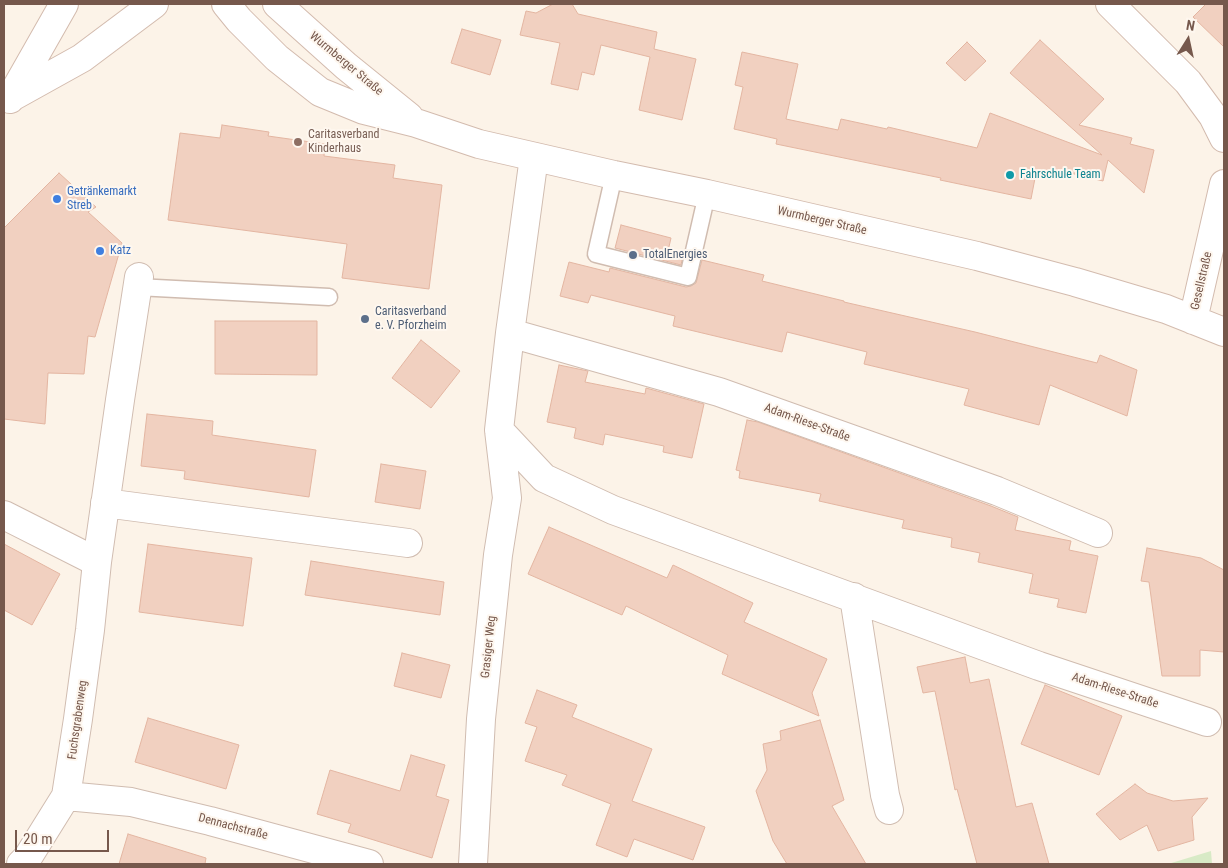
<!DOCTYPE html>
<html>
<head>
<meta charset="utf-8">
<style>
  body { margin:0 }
  #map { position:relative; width:1228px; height:868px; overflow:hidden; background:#fcf3e8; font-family:"Roboto Condensed",sans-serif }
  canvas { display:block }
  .frame { position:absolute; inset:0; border:5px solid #76584c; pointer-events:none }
  .north { position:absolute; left:1163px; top:15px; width:50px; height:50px; -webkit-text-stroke:4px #fef7ef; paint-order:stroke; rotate:10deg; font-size:14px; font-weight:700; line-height:20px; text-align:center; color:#76584c }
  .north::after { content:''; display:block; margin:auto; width:18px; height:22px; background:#76584c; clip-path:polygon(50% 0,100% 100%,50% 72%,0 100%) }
  .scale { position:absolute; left:15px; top:830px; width:94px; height:22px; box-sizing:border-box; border:2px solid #76584c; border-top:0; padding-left:6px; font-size:15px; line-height:18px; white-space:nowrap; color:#76584c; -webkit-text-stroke:4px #fef7ef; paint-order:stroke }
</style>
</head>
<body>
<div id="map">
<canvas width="1228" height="868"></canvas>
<div class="frame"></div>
<div class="north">N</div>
<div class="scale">20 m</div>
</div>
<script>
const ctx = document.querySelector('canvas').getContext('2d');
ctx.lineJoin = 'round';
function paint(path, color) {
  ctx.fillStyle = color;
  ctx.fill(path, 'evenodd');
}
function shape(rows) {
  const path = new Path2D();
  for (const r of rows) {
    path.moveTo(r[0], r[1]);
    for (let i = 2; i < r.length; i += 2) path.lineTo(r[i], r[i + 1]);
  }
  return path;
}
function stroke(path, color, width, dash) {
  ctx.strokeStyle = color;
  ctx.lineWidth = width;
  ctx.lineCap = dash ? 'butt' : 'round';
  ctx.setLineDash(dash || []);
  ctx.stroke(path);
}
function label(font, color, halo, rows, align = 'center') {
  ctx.font = font + ' "Roboto Condensed",sans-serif';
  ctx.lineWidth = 4;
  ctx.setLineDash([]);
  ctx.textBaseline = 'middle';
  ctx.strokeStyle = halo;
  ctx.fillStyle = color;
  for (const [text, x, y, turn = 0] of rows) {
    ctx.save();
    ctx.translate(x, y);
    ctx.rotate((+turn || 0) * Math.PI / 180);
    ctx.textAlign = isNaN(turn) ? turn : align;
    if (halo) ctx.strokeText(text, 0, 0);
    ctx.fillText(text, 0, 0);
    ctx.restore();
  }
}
paint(shape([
  [1211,851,1212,864,1168,864]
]), '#d8eac6');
const building = shape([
  [553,4,572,4,578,14,657,32,654,49,696,59,682,120,639,110,650,57,601,45,594,75,582,72,578,90,551,84,560,43,520,35,526,11,536,13,553,4],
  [1206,4,1224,4,1224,47,1193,17,1206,4],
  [462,29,501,40,490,75,451,63,462,29],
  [1040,40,1104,99,1079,125,1132,138,1130,144,1154,150,1144,193,1108,160,1103,181,1054,169,1053,177,1036,173,1031,199,940,180,941,178,776,144,777,139,734,129,743,87,735,85,742,52,798,64,786,119,838,130,841,119,887,129,888,127,977,148,990,113,1102,155,1010,73,1040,40],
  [967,42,986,61,965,81,946,63,967,42],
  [222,125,269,132,268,136,325,144,324,156,395,165,393,178,442,185,429,289,342,278,347,244,168,220,180,133,220,138,222,125],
  [59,173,96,207,88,212,122,243,95,337,88,336,84,374,48,373,45,424,4,419,4,228,59,173],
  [621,225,671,238,668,251,683,255,681,265,615,248,621,225],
  [702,260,764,275,762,281,844,301,844,302,975,332,1097,363,1100,355,1137,370,1127,416,1050,385,1039,425,964,405,969,389,864,364,867,352,787,332,782,352,673,326,675,316,591,295,588,303,560,296,569,262,609,272,610,268,686,287,691,286,696,283,702,260],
  [215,321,317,321,317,375,215,374,215,321],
  [421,340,460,371,431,408,392,378,421,340],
  [559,365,588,371,585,382,645,394,646,388,704,404,692,458,663,452,664,446,605,434,603,445,574,438,576,428,547,422,559,365],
  [147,414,213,421,212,435,316,450,309,497,184,479,185,471,141,466,147,414],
  [747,420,758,422,991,506,1018,517,1015,530,1071,541,1069,550,1098,556,1086,613,1057,607,1059,599,1029,593,1033,574,978,562,980,553,951,547,952,538,902,528,904,520,819,501,821,494,739,478,740,471,736,470,747,420],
  [381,464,426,471,420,509,375,502,381,464],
  [549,527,667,578,673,565,753,603,744,622,827,659,812,693,819,716,722,674,728,655,626,606,622,615,528,574,549,527],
  [4,544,60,574,32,625,4,610,4,544],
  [148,544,252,558,243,626,139,612,148,544],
  [1147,548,1201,558,1224,570,1224,652,1200,650,1200,676,1162,676,1149,582,1141,581,1147,548],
  [311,561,444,582,440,615,305,595,311,561],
  [402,653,450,665,441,698,394,686,402,653],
  [965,657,970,683,989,679,1016,807,1032,803,1049,864,977,864,957,789,955,790,935,691,923,693,917,667,965,657],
  [1045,685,1122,716,1099,775,1021,744,1045,685],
  [537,690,577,705,572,717,652,749,632,801,705,827,693,860,634,839,627,857,596,845,611,804,562,785,567,775,525,761,537,727,525,723,537,690],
  [148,718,239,745,226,789,135,762,148,718],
  [820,720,844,800,832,806,866,864,787,864,773,841,756,791,767,770,763,744,781,740,780,731,820,720],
  [411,755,445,765,436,796,449,800,432,858,348,832,351,824,317,814,330,770,400,791,411,755],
  [1135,784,1147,793,1173,801,1208,798,1192,817,1194,840,1158,851,1147,825,1120,840,1096,814,1135,784],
  [128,834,206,858,205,864,119,864,128,834]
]);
paint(building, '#f1d0c0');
stroke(building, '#e3b5a1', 1);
const lane = shape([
  [614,175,596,254,688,277,707,194],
  [137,287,329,297]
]);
const street = shape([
  [534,157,510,333,499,430,544,478,613,510,1039,666,1207,722],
  [510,333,719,392,997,491,1098,533],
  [105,503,408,543],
  [4,515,97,562],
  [854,597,885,795,889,810],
  [66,796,131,802,210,821,369,864],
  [21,864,28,857,66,796,78,719,90,630,97,562,120,400,139,277],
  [473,864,481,719,498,555,507,498,499,430]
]);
const secondary = shape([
  [226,4,239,20,277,58,320,92,364,110,416,123,479,144,614,175,707,194,977,256,1075,282,1166,309,1224,332],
  [277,4,346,66,409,117],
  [1110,4,1188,82,1213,116,1224,138],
  [10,98,82,58,154,4],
  [10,99,64,4],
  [1193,320,1224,184]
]);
stroke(lane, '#d0bcb0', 19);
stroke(street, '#d0bcb0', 30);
stroke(secondary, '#d3bbae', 30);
stroke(lane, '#fff', 16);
stroke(street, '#fff', 28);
stroke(secondary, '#fff', 28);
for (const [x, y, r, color] of [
  [298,142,5,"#8d6e63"],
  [1010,175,5,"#0f9aa8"],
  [57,199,5,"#3f7fe0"],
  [100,251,5,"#3f7fe0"],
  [633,255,5,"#5c6f8a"],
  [365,319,5,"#5c6f8a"]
]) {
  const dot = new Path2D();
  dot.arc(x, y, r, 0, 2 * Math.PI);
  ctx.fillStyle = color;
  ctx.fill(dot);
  stroke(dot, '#fef7ef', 2);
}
label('12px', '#76584c', '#fef7ef', [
  ["Wurmberger Straße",346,64,40],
  ["Wurmberger Straße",822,221,13],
  ["Gesellstraße",1202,281,-77],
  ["Adam-Riese-Straße",807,423,20],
  ["Grasiger Weg",489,647,-84],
  ["Adam-Riese-Straße",1115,691,18],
  ["Fuchsgrabenweg",78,720,-82],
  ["Dennachstraße",233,827,15]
]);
label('12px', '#785e54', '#fef7ef', [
  ["Caritasverband",308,135],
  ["Kinderhaus",308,149]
], 'left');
label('12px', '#0d838f', '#fef7ef', [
  ["Fahrschule Team",1020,175]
], 'left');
label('12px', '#366cbe', '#fef7ef', [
  ["Getränkemarkt",67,192],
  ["Streb",67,206],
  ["Katz",110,251]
], 'left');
label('12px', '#4e5e75', '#fef7ef', [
  ["TotalEnergies",643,255],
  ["Caritasverband",375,312],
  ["e. V. Pforzheim",375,326]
], 'left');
</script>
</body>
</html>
